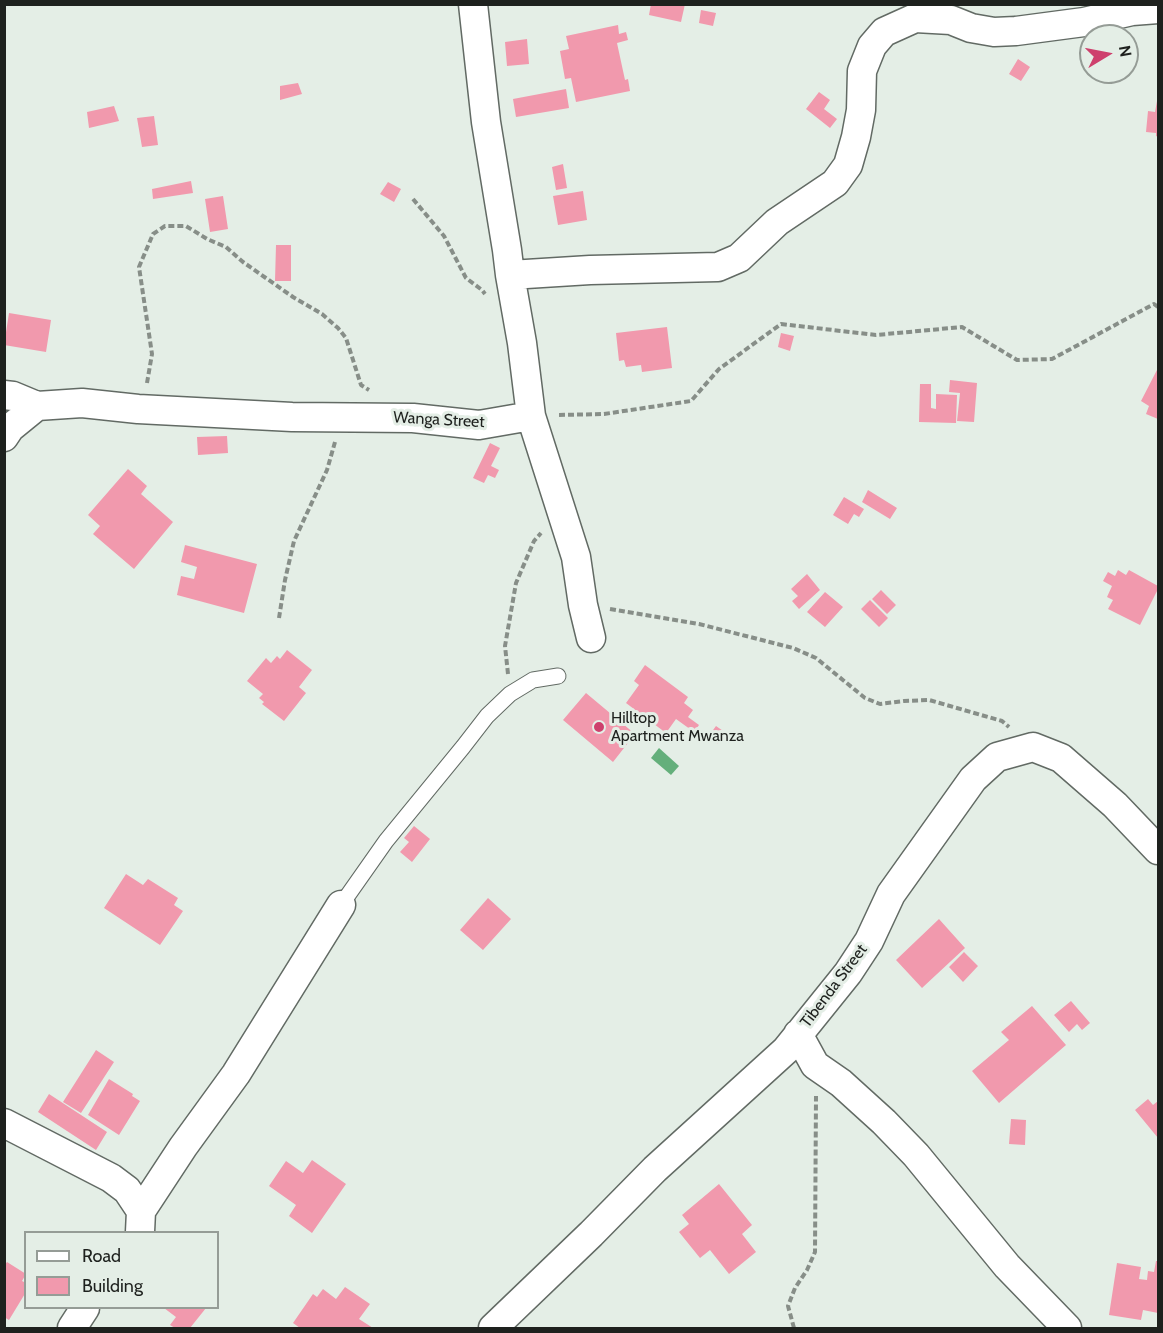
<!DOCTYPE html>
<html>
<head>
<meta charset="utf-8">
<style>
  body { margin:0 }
  #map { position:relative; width:1163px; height:1333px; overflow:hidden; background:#e4eee6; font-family:Cabin,sans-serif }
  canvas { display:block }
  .frame { position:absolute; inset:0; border:6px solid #1e211e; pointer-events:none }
  .legend { position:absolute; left:24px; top:1231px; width:195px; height:78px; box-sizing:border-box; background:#e4eee6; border:2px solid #959c96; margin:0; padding:8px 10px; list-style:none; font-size:18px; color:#1e211e }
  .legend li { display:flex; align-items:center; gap:12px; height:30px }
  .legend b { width:30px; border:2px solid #959c96 }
  .north { position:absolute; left:1079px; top:24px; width:60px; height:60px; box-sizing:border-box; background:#e4eee6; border:2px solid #959c96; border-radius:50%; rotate:80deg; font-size:16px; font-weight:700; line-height:24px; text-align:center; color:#1e211e }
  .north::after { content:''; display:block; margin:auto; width:21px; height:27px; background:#ce406d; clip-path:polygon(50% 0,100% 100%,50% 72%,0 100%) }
</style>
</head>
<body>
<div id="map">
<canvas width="1163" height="1333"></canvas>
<div class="frame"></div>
<ul class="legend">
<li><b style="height:8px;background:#fff"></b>Road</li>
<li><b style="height:16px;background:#f199ad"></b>Building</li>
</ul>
<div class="north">N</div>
</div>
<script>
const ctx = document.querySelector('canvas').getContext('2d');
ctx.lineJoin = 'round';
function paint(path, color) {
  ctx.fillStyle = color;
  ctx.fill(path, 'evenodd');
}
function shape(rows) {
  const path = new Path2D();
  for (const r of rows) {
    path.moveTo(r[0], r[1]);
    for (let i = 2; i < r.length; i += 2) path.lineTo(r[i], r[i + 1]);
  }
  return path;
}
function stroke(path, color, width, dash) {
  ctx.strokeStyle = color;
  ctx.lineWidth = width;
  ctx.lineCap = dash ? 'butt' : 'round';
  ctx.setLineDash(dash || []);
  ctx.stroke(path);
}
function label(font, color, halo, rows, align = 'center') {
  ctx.font = font + ' Cabin,sans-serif';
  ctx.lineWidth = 6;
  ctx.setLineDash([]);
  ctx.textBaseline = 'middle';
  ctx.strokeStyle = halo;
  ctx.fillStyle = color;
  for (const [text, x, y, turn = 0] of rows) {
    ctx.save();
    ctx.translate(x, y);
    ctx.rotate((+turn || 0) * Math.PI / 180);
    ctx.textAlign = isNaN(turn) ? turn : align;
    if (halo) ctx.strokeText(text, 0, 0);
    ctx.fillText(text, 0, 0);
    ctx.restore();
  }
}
paint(shape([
  [659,748,679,766,671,775,651,758]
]), '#64af7b');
paint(shape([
  [651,4,685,4,681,22,649,15],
  [701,10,716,13,713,26,699,23],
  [618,25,619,34,626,32,628,40,617,43,625,80,628,79,630,91,576,102,571,78,565,79,560,51,569,49,566,36],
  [527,39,529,64,507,66,505,42],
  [1018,59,1030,67,1021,81,1009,74],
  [298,83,302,94,280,100,280,86],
  [566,89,569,108,516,117,513,99],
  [819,92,830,100,824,109,837,119,830,128,806,109],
  [1157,101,1158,101,1158,137,1156,136,1156,133,1146,132,1148,111,1155,112],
  [114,106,119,121,89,128,87,112],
  [154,116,158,145,142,147,137,118],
  [563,164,567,188,556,190,552,167],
  [191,181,193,193,153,199,152,189],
  [388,182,401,189,394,202,380,194],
  [583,191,587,220,558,225,553,196],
  [223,196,228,229,210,232,205,199],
  [276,245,291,245,291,281,275,281],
  [9,313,51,320,46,352,4,345],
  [667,327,672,368,642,372,641,365,626,367,624,360,619,361,616,333],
  [781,333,794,336,790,351,778,347],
  [1158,368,1158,419,1146,414,1149,406,1141,401],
  [950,380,977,383,974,422,957,421,960,393,949,392],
  [920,384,931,384,931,408,936,409,936,394,957,395,956,423,919,422],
  [227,436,228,453,198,455,197,437],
  [490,443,500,448,491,466,499,470,495,478,488,475,484,483,473,478],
  [128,469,147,486,141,494,173,522,134,569,93,534,100,526,88,515],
  [868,490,897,508,890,519,862,502],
  [844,497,864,509,859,517,854,514,848,524,833,515],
  [185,545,257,564,244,613,177,595,181,576,194,579,197,567,181,562],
  [1118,570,1126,575,1129,570,1158,586,1158,589,1140,625,1108,609,1113,600,1107,597,1112,586,1103,581,1108,572,1115,576],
  [807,574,820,590,799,609,792,601,798,596,791,589],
  [881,590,896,605,887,614,872,599],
  [825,592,843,607,825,627,807,612],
  [870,600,888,618,879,627,861,609],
  [287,650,312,670,299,687,306,693,284,721,262,704,264,702,259,698,263,694,247,681,266,658,271,663,277,656,280,659],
  [645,665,688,697,684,703,693,710,688,717,699,725,694,732,676,719,666,733,626,703,639,685,634,681],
  [586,693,635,734,613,762,563,720],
  [716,726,726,733,718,744,708,737],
  [414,826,430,839,412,862,400,852,409,842,404,838],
  [126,874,143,885,148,879,178,898,174,905,183,911,160,945,104,908],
  [488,898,511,919,483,950,460,930],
  [939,919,965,948,922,988,896,960],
  [964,952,978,966,963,982,949,967],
  [1071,1001,1090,1023,1082,1030,1077,1024,1069,1032,1054,1015],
  [1032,1006,1066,1045,999,1103,972,1071,1009,1040,1001,1032],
  [96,1050,114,1062,81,1113,63,1102],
  [109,1079,133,1094,132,1096,140,1101,119,1135,88,1115],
  [49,1094,107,1132,96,1150,38,1112],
  [1148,1099,1153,1105,1158,1101,1158,1138,1135,1110],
  [1011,1119,1026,1120,1025,1145,1009,1144],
  [312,1160,346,1184,312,1233,289,1216,296,1205,269,1186,286,1161,303,1173],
  [719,1184,752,1225,742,1234,756,1252,729,1274,710,1250,700,1258,679,1232,689,1224,682,1215],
  [1156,1261,1158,1261,1158,1313,1143,1310,1141,1320,1109,1315,1117,1263,1141,1267,1139,1279,1147,1280,1148,1271,1154,1272],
  [7,1262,26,1274,22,1281,26,1283,26,1292,9,1320,4,1317,4,1266],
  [345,1287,370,1304,359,1319,373,1328,300,1328,293,1323,313,1294,317,1297,323,1289,336,1299],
  [164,1308,206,1308,190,1328,175,1328,170,1325,176,1317]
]), '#f199ad');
const service = shape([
  [341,905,386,841,463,747,487,716,510,694,533,680,558,676]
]);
const minor = shape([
  [473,4,486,122,507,250,510,275,522,343,531,416,576,557,583,605,591,638],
  [510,275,590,270,718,267,739,258,777,222,835,183,848,165,856,137,861,110,862,71,872,46,884,32,915,18,951,20,971,28,994,32,1016,31,1084,22,1132,11,1158,9],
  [4,395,13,396,37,406,82,403,138,409,292,417,413,418,479,425,531,416],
  [4,437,10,428,37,406],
  [798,1034,815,1065,841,1083,884,1122,916,1155,1007,1266,1067,1328],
  [4,1123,111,1178,127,1190,141,1211],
  [140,1232,141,1211,183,1147,236,1074,341,905],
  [72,1328,85,1308],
  [493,1328,591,1234,655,1169,786,1050,848,973,869,941,891,894,973,779,997,757,1033,747,1061,758,1115,805,1158,850]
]);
stroke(service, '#626a64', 17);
stroke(minor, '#626a64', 31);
stroke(shape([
  [413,199,444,236,466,278,482,290,485,294],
  [147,383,152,354,139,267,153,234,165,226,186,226,207,239,226,247,243,262,293,297,322,314,338,328,346,338,361,385,369,390],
  [559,415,604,414,691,401,719,369,781,324,876,335,962,327,1017,360,1052,359,1154,304,1158,307],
  [610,609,699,624,793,648,816,658,865,698,880,704,904,701,929,700,1002,721,1009,727],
  [279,618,285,580,294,541,327,470,335,442],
  [508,674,505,646,516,583,534,541,541,533],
  [794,1328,788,1306,795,1288,807,1270,815,1252,816,1096]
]), '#878e88', 4, [6, 3]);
stroke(service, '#fff', 15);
stroke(minor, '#fff', 28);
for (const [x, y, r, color] of [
  [599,727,6,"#ce406d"]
]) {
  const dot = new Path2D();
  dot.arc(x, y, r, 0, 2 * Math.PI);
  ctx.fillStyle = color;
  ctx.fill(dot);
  stroke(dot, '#e4eee6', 2);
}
label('16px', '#1e211e', '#e4eee6', [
  ["Wanga Street",439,420,3],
  ["Tibenda Street",834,986,-53]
]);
label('16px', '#1e211e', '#e4eee6', [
  ["Hilltop",611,718],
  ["Apartment Mwanza",611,736]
], 'left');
</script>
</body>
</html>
